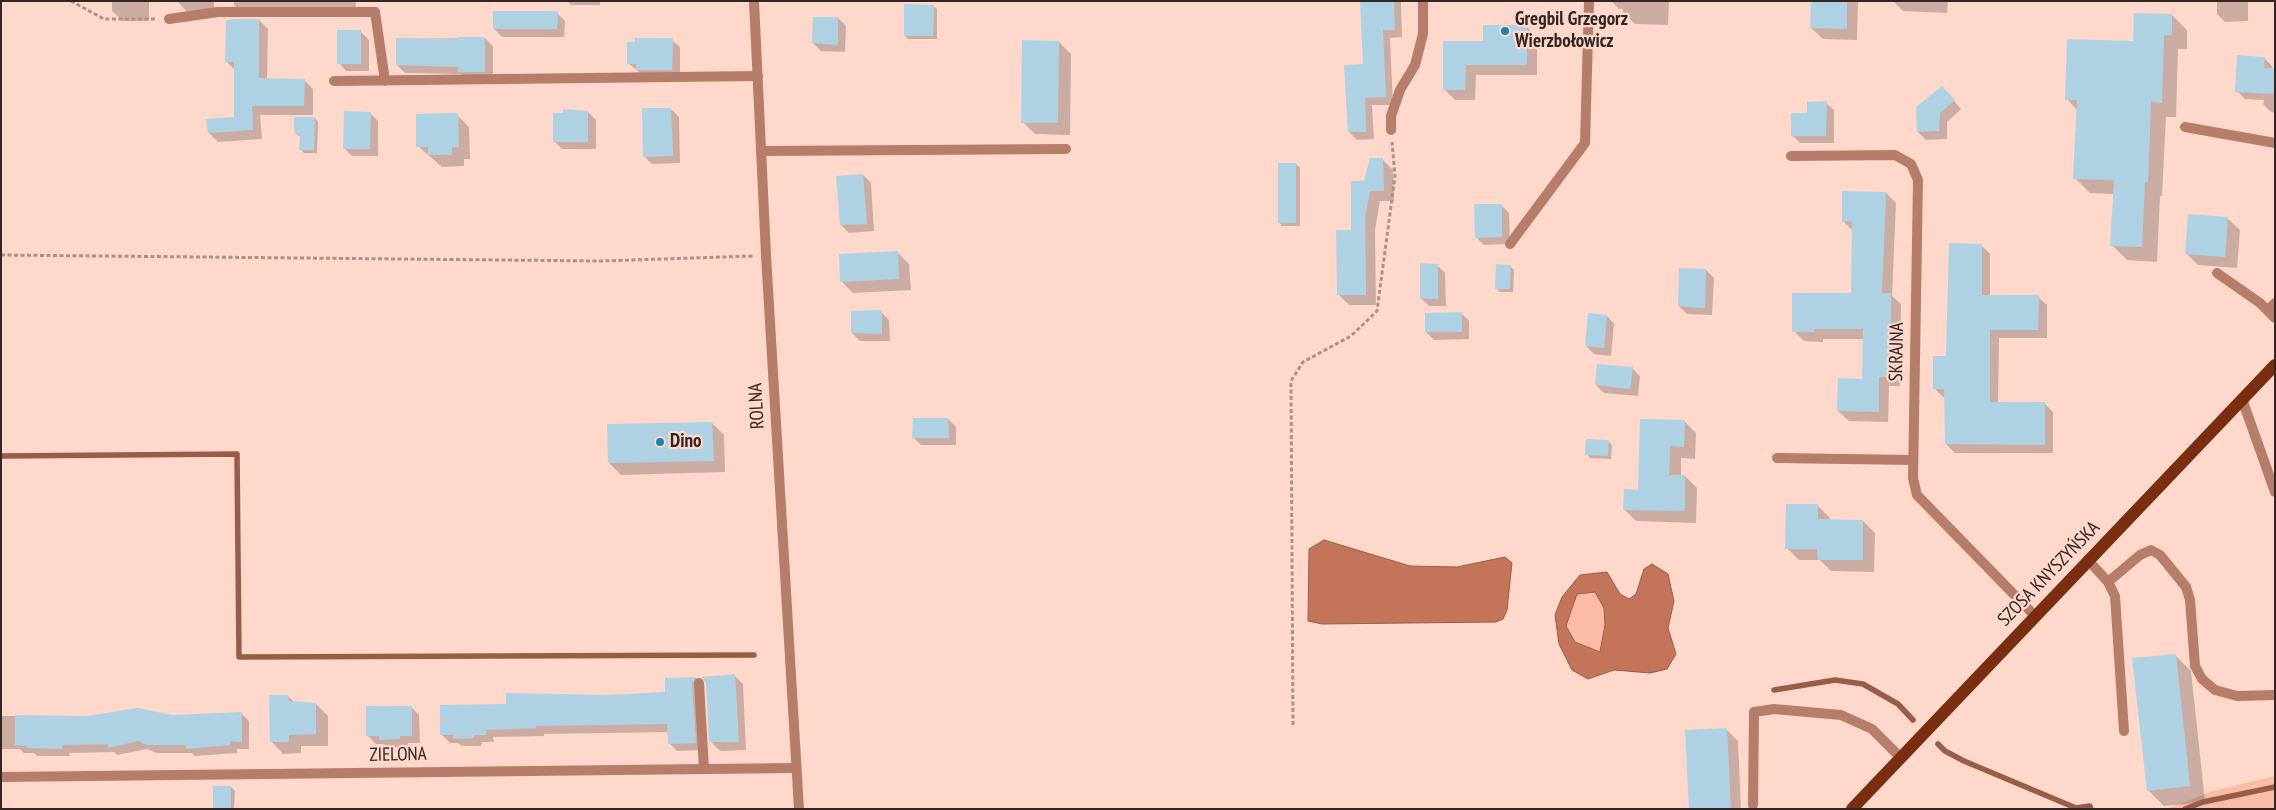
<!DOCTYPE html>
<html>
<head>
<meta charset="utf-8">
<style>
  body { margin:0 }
  #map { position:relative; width:2276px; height:810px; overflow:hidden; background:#fed8cb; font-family:"PT Sans Narrow",sans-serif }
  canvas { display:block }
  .frame { position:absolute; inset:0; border:2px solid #332521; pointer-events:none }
</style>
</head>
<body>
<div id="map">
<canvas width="2276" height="810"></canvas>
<div class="frame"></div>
</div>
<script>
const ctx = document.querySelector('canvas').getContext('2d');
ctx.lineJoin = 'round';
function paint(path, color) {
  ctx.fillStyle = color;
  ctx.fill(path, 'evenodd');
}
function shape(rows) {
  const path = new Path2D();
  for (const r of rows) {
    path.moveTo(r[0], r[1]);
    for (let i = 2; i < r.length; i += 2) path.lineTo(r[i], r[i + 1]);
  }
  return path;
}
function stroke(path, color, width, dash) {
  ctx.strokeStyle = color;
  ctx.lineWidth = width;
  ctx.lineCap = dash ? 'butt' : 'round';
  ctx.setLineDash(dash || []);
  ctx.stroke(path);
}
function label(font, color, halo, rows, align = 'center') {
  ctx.font = font + ' "PT Sans Narrow",sans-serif';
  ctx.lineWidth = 4.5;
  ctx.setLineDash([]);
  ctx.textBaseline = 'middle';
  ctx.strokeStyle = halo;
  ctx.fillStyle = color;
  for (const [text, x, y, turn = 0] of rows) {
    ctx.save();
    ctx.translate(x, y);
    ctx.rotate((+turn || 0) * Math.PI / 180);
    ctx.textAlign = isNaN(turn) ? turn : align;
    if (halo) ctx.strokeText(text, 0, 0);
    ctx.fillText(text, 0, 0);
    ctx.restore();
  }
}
paint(shape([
  [1595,592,1604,608,1605,625,1600,652,1574,642,1566,626,1577,594],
  [2275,776,2275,809,2166,809,2213,791]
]), '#fbbca6');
const water = shape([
  [1324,540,1410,566,1457,567,1505,557,1512,563,1507,610,1503,619,1496,622,1322,624,1308,621,1309,549,1324,540],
  [1652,564,1668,574,1674,601,1668,628,1676,654,1667,669,1650,673,1614,670,1588,679,1572,670,1559,644,1555,615,1562,597,1580,575,1607,572,1620,594,1629,599,1636,594,1644,569,1652,564],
  [1595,592,1604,608,1605,625,1600,652,1575,642,1566,626,1577,594,1595,592]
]);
paint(water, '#c47559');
stroke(water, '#985d48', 1);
paint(shape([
  [112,1,149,1,149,21,123,21,112,11],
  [177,1,214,1,214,13,189,14],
  [234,1,356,1,355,13,242,13,234,5],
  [567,1,600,1,600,5,571,5],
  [1373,1,1401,1,1402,37,1390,38,1393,105,1372,105,1374,139,1357,140,1349,132,1365,65],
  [1611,1,1669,1,1668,25,1635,24,1623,12,1623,9,1619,9],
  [1812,1,1858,1,1857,40,1823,39,1811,28],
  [1893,1,1948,1,1947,13,1903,11],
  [2217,1,2248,1,2248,21,2225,22,2217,14],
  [933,6,937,9,937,39,908,39,905,36],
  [557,13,565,21,564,37,502,37,494,29],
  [2172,15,2187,30,2187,49,2178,49,2176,117,2166,117,2162,196,2160,196,2157,262,2127,260,2112,245,2114,194,2090,193,2075,178,2077,110,2067,99,2134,43],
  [838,18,846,26,845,52,821,51,813,43],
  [259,20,268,29,267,80,304,80,313,89,313,115,260,115,262,139,218,142,209,133,235,119,235,70,226,61],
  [1526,26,1537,37,1537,75,1476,75,1475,100,1455,100,1444,89,1484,43],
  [361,32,369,40,369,71,346,71,339,63],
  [485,38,493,46,493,79,467,80,461,74,405,73,397,65,398,39],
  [672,40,680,47,680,78,645,77,628,63],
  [1059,42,1071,54,1070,135,1035,134,1023,122],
  [2264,58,2272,66,2272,69,2275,69,2275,113,2271,112,2263,104,2264,100,2245,99,2237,91],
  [1949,95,1961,109,1947,122,1947,139,1926,140,1918,132],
  [1826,103,1834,110,1834,143,1800,143,1792,135,1808,114],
  [671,109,679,117,680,163,652,164,644,156],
  [588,112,596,120,596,149,562,149,554,141],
  [370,113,378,121,378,156,352,156,344,148],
  [457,115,469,127,470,159,464,159,464,166,442,167,418,146],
  [315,118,318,122,317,153,304,153,300,149,301,137,295,133],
  [1383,160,1393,170,1394,201,1380,201,1375,230,1376,305,1349,305,1338,294,1353,231,1365,183],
  [1296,164,1300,168,1300,226,1282,226,1279,222],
  [863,175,871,183,874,231,849,233,841,225],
  [1886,193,1896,203,1892,296,1901,304,1900,386,1889,386,1888,422,1849,421,1838,411,1864,380,1864,339,1823,339,1823,342,1804,341,1794,331,1852,295,1853,231,1843,221],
  [1501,205,1509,213,1510,244,1484,245,1476,237],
  [2227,218,2240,230,2237,268,2198,265,2186,253],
  [1981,245,1990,254,1990,296,2038,297,2047,305,2047,338,1999,338,1998,403,2044,403,2053,412,2053,453,1955,453,1946,444,1946,397,1943,397,1934,388,1948,357],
  [897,252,909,264,911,290,853,293,841,281],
  [1437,265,1445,273,1446,306,1429,306,1421,298],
  [1510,266,1514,270,1513,292,1500,292,1496,288],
  [1706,270,1714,278,1712,315,1687,314,1679,306],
  [881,312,889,320,890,341,860,341,852,333],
  [1461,313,1469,321,1469,339,1434,340,1426,332],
  [1607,316,1614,324,1611,356,1594,354,1586,346],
  [1632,368,1640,376,1638,396,1604,393,1596,385],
  [948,419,956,427,956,445,921,445,914,438],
  [1684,421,1696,433,1695,459,1681,458,1681,476,1685,476,1697,488,1696,523,1636,521,1624,509,1639,491],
  [712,423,724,435,725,472,621,475,609,463],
  [1608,441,1612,445,1611,459,1590,458,1587,454],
  [1818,506,1830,518,1830,521,1863,521,1875,533,1874,572,1831,571,1820,560,1799,560,1787,548],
  [2175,655,2191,671,2205,802,2164,806,2148,790],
  [735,676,743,684,746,750,723,751,719,750,711,742],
  [696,678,703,686,703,750,677,751,669,743,669,732,544,734,544,736,493,737,494,742,482,742,481,746,462,746,458,743,450,743,442,735,507,706,609,696,667,694,666,679],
  [288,696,295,703,316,704,328,716,328,746,301,746,301,753,283,754,271,741],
  [411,707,419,715,420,743,408,743,407,747,388,747,384,744,376,744,368,736],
  [241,713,249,721,249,749,237,749,237,753,195,756,192,753,156,753,147,749,117,755,114,752,69,753,70,756,37,756,34,753,24,753,20,749,1,749,1,716,172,716],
  [1726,729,1738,741,1741,809,1690,809],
  [231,787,235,791,234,809,214,809]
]), '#0003');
stroke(shape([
  [1,456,237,454,239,657,754,655],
  [1774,690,1835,680,1863,684,1898,704,1913,720],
  [1938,744,1945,751,1964,761,2076,808,2090,806,2091,809],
  [2185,809,2203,802,2275,787]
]), '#985d48', 5.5);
paint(shape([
  [1394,1,1395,30,1383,30,1386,97,1365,98,1366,132,1348,132,1344,65,1363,64,1360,2],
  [1811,1,1847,1,1847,29,1810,28],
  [904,4,934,5,933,36,904,36],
  [493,11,558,11,557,29,493,29],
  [2134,13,2172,14,2172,35,2164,35,2162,103,2151,102,2148,182,2145,182,2142,247,2110,246,2114,180,2073,179,2077,100,2065,100,2067,39,2133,41],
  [813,17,838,17,838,45,812,43],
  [234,19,259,19,259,78,305,79,304,106,252,106,253,130,208,133,206,119,234,117,234,62,225,62,226,20],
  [1483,25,1527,25,1527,65,1466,65,1465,90,1443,90,1443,41,1483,41],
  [337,30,361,30,361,64,337,64],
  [458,37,485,37,485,72,458,72,458,67,396,65,396,38,458,39],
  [635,38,673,38,672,70,636,70,636,64,627,64,627,42,635,42],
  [1022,40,1059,41,1058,123,1021,123],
  [2237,55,2265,57,2264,68,2275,68,2275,94,2235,92],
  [1942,86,1955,100,1940,113,1939,131,1917,132,1916,107],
  [1827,101,1826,136,1791,136,1791,113,1807,113,1807,102],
  [642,108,671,108,673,156,643,157],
  [563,109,588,111,588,142,553,142,553,113,563,113],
  [344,111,371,112,370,149,343,149],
  [458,113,459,147,452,147,452,155,428,155,428,147,416,147,416,114],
  [294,117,315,117,314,150,299,150,300,134,294,133],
  [1370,158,1383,158,1384,191,1370,191,1365,219,1366,295,1337,295,1336,230,1351,230,1351,181,1364,181],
  [1278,163,1296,163,1296,223,1278,223],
  [863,174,867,224,840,225,836,176],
  [1842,191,1886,192,1882,293,1891,293,1891,377,1879,377,1879,412,1837,411,1838,378,1862,379,1863,329,1814,329,1814,332,1792,332,1792,293,1851,293,1852,221,1842,222],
  [1474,204,1502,204,1502,237,1475,238],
  [2188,214,2228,217,2225,257,2185,254],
  [1949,243,1982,244,1982,295,2039,295,2038,330,1990,330,1990,402,2045,402,2045,445,1945,444,1944,389,1933,389,1933,356,1946,356],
  [898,251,899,279,840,282,839,254],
  [1420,263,1438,264,1438,299,1420,299],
  [1496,264,1511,265,1510,289,1495,289],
  [1679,268,1706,269,1705,308,1678,306],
  [882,310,882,334,851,333,851,311],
  [1462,312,1462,332,1425,332,1425,313],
  [1588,313,1607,315,1604,348,1585,346],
  [1597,364,1633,367,1630,389,1595,385],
  [913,418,948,418,949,438,912,438],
  [1640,419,1685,420,1684,447,1670,446,1669,475,1685,475,1685,511,1623,510,1624,489,1638,490],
  [712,422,714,461,608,463,607,424],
  [1586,439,1609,440,1608,456,1585,455],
  [1786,504,1818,504,1818,519,1863,520,1863,560,1818,560,1817,549,1785,549],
  [2176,654,2190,786,2147,791,2132,658],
  [735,674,739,742,709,742,706,683,702,677],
  [696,677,692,683,696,743,668,744,667,724,536,726,536,728,486,730,486,735,474,735,474,738,453,739,453,735,440,735,440,705,506,704,506,693,609,695,665,692,665,678],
  [269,695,288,695,289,701,316,703,316,734,289,735,289,742,270,742],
  [366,706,412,706,412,736,400,736,400,739,379,740,379,736,366,736],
  [138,708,172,715,242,712,242,742,230,741,230,745,186,749,186,745,147,745,138,741,108,748,108,744,62,745,62,749,27,748,27,746,15,745,15,715,86,716],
  [1727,728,1731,809,1689,809,1685,730],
  [213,786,231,786,231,809,213,809]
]), '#aed2e4');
stroke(shape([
  [71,1,104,19,156,19],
  [1,255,601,261,753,256],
  [1293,725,1291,381,1303,362,1351,336,1377,311,1395,176,1392,142]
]), '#ad9087', 3, [4, 2.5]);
stroke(shape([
  [2185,127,2275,143],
  [1391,130,1391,116,1400,90,1415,65,1423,34,1423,1],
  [761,151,1066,149],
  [1510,244,1585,143,1589,1],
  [2217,273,2260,303,2275,318],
  [2268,310,2275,303],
  [2242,399,2275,492],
  [1777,458,1913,460],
  [2088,560,2108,582,2140,555,2151,550,2160,555,2186,587,2190,600,2195,666,2202,679,2215,690,2237,696,2275,695],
  [2108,582,2115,596,2124,731],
  [699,683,704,769],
  [1753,805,1754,712,1774,709,1841,715,1872,729,1901,758]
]), '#b67e6a', 10);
stroke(shape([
  [169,19,218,12,375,12,385,81],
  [334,81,758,76],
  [1791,156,1895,155,1911,164,1918,180,1913,478,1917,495,2035,616],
  [1,777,796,768]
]), '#b67e6a', 10);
stroke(shape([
  [754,1,766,255,799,809]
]), '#b67e6a', 10);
stroke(shape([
  [1852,809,2275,365]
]), '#7a2e10', 12);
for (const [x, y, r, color] of [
  [1505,31,5,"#1983ab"],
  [660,442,5,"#1983ab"]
]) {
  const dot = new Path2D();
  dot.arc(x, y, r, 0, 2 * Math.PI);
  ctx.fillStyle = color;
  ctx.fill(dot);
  stroke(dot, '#fed8cb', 2);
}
label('bold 19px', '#332521', '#fed8cb', [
  ["Gregbil Grzegorz",1515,20],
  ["Wierzbołowicz",1515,42],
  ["Dino",670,442]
], 'left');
label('19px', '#332521', '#fed8cb', [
  ["SKRAJNA",1897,352,-89],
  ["ROLNA",757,406,-93],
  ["SZOSA KNYSZYŃSKA",2049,574,-46],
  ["ZIELONA",398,755,-1]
]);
</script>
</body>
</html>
